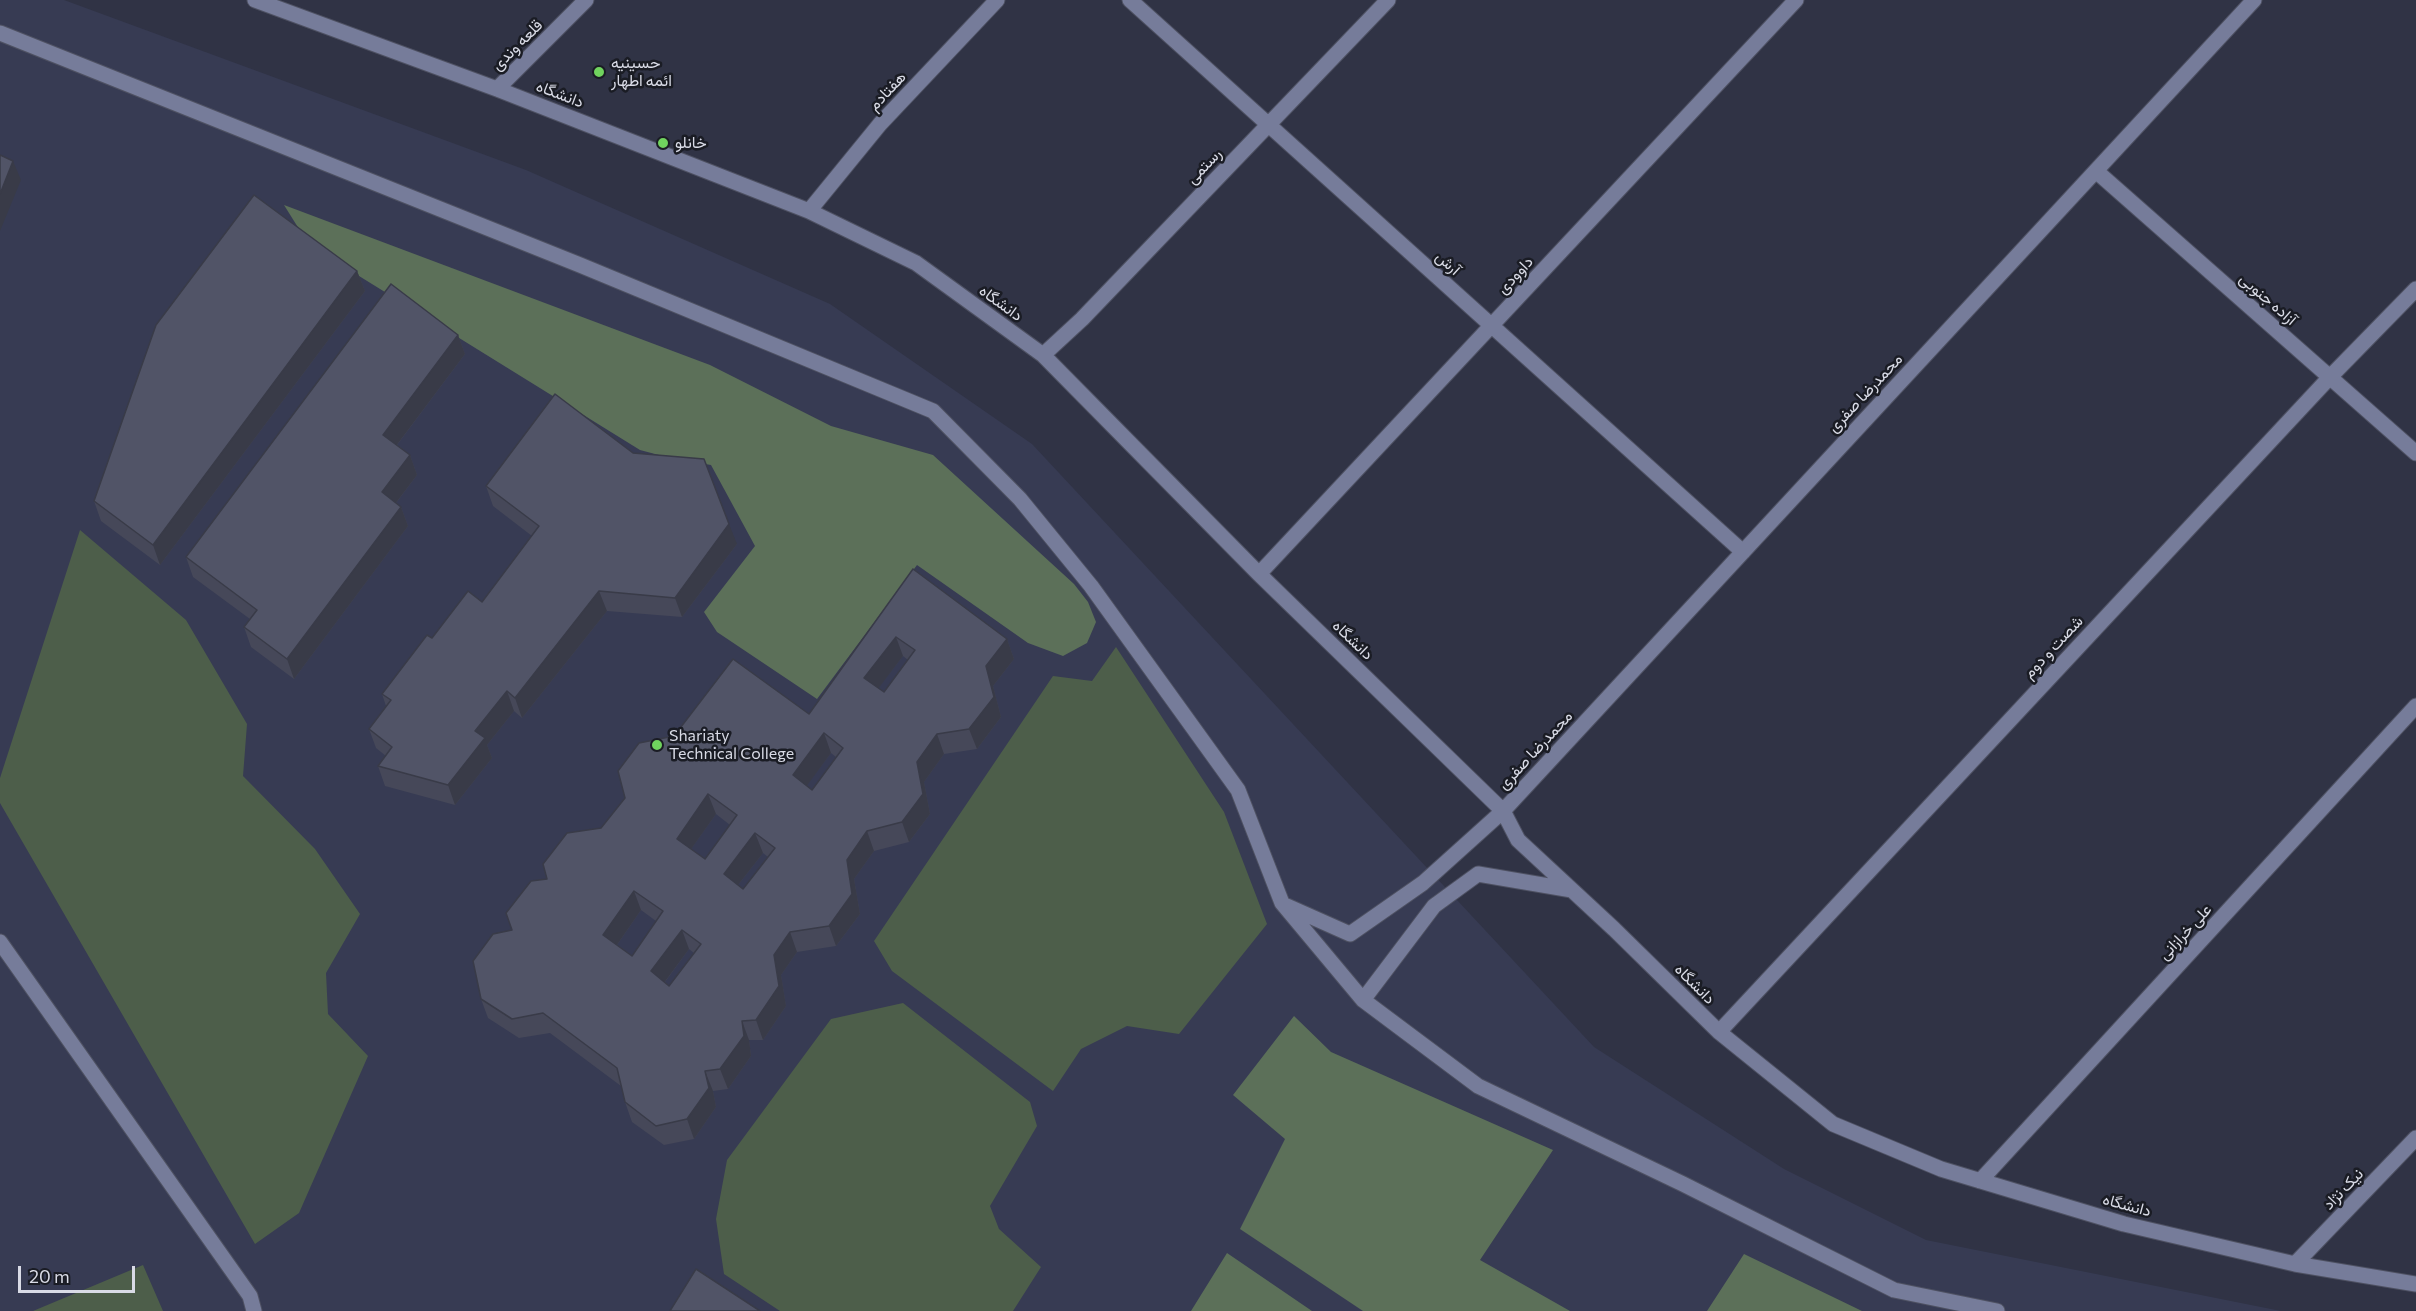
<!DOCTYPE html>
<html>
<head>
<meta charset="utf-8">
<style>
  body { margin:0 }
  #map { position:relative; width:2416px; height:1311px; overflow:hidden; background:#303345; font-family:Commissioner,sans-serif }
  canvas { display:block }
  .scale { position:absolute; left:18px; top:1266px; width:117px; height:27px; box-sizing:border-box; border:3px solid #d9dbe6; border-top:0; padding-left:8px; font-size:18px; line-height:21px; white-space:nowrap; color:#d9dbe6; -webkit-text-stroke:4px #1a1c24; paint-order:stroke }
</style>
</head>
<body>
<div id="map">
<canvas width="2416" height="1311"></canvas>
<div class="scale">20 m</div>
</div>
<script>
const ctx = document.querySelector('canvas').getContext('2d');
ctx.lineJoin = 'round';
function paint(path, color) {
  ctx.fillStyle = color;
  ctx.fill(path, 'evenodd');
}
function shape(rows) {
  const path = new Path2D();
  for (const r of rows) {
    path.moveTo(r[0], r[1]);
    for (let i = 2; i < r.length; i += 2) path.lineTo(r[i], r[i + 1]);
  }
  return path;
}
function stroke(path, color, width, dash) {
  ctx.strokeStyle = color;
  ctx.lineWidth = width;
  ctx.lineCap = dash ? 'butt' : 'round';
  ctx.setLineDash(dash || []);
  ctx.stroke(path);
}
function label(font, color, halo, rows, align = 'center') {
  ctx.font = font + ' Commissioner,Vazirmatn,sans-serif';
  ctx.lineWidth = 5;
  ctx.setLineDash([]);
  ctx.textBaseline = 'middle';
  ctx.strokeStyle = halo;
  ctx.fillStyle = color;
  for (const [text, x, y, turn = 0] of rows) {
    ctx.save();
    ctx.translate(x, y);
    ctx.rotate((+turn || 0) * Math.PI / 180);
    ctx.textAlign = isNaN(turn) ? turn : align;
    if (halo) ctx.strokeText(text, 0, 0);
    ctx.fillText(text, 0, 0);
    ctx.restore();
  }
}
paint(shape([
  [0,0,64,0,526,170,830,304,1032,444,1594,1047,1784,1169,1926,1240,2281,1311,0,1311]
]), '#373b53');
paint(shape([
  [80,530,186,620,247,724,243,776,315,849,360,914,326,973,328,1014,368,1056,299,1213,255,1244,0,803,0,778],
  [1116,647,1224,812,1267,924,1179,1034,1127,1026,1081,1049,1053,1091,892,971,874,941,1053,676,1092,681],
  [903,1003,1030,1102,1037,1126,990,1206,999,1229,1041,1267,1013,1311,780,1311,724,1274,716,1219,727,1160,831,1019],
  [143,1265,163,1311,33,1311]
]), '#4d5e4a');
paint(shape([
  [284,205,710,365,831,426,933,455,1074,584,1088,602,1096,622,1087,643,1063,656,1028,643,917,565,817,699,717,632,704,612,755,546,711,465,670,458,640,450,309,245],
  [1294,1016,1331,1052,1553,1150,1480,1260,1570,1311,1363,1311,1240,1229,1285,1139,1233,1095],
  [1227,1253,1312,1311,1191,1311],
  [1744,1254,1862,1311,1707,1311]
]), '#5c7059');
const minor = shape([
  [255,0,497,89,809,211,916,263,1043,355,1259,574,1503,811,1518,840,1614,929,1719,1032,1833,1124,1941,1169,2124,1224,2295,1264,2416,1284],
  [1130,0,1743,552],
  [0,33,580,265,933,411,1020,499,1091,586,1238,790,1282,903,1363,1000,1478,1086,1683,1184,1894,1290,1997,1311],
  [497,89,586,0],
  [2096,171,2416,453],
  [809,211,880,124,997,0],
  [1043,355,1082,319,1388,0],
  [1259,574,1796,0],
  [1287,906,1350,934,1423,883,1503,811,2254,0],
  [0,942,250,1296,254,1311],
  [1363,1000,1434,906,1478,874,1572,890],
  [1719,1032,2330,377,2416,289],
  [1980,1181,2416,706],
  [2295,1264,2416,1138]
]);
stroke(minor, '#4e5162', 17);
stroke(minor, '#767c9a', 15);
paint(shape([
  [357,271,365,291,160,565,101,521,94,501],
  [458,335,465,354,397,445,410,455,417,475,396,503,401,507,408,526,294,679,251,647,244,627,250,619,193,577,186,557],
  [486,486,737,544,682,617,607,611,522,718,514,711,487,745,492,758,455,805,385,786,378,766,386,756,376,748,369,729,386,706,382,694,432,638,482,602,532,536,493,506],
  [913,569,1007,639,1014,659,993,686,1001,717,977,749,944,754,924,782,930,814,909,842,874,851,854,879,860,914,836,946,797,952,781,975,786,1006,763,1040,749,1040,751,1056,728,1089,713,1091,716,1107,694,1139,664,1145,632,1122,625,1102,621,1086,550,1033,519,1038,488,1018,481,999,512,930,547,879,601,828,809,714],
  [903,656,908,660,884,692,878,688],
  [831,753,836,757,812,790,806,786],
  [716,814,730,825,705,859,691,849],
  [763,853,768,857,743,889,738,885],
  [641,910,656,921,632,956,617,945],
  [689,949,694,953,669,986,665,982]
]), '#464859');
paint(shape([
  [13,161,21,180,0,231,0,194],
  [357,271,365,291,160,565,153,545],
  [458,335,465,354,390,454,383,435],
  [410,455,417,475,389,512,382,492],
  [401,507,408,526,294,679,287,659],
  [729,524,737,544,682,617,675,598],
  [599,591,607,611,522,718,515,698],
  [896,637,903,656,871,698,864,678],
  [1007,639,1014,659,993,686,1001,717,977,749,969,729,986,666],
  [507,691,514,711,487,745,492,758,455,805,448,785,475,731],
  [824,733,831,753,800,795,793,775],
  [937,734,944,754,924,782,930,814,909,842,902,822,917,762],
  [708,794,716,814,684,859,677,839],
  [867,831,874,851,854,879,860,914,836,946,829,926,847,860],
  [755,833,763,853,731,894,724,874],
  [634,891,641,910,610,955,603,935],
  [682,930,689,949,658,991,651,971],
  [790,932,797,952,781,975,786,1006,763,1040,756,1020,774,955],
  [742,1021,749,1040,751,1056,728,1089,720,1069],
  [705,1071,713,1091,716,1107,694,1139,687,1119]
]), '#393b48');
const building = shape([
  [0,155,13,161,0,194,0,155],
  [254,195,357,271,153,545,94,501,156,325,254,195],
  [391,284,458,335,383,435,410,455,382,492,401,507,287,659,244,627,257,610,186,557,391,284],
  [555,394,633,453,704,459,729,524,675,598,599,591,515,698,507,691,475,731,485,738,448,785,378,766,392,747,369,729,391,700,382,694,427,635,432,638,468,591,482,602,539,526,486,486,555,394],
  [913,569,1007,639,986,666,994,697,969,729,937,734,917,762,923,794,902,822,867,831,847,860,852,894,829,926,790,932,774,955,779,986,756,1020,742,1021,744,1036,720,1069,705,1071,709,1088,687,1119,656,1126,625,1102,617,1068,543,1013,512,1019,481,999,473,961,493,934,512,930,506,913,531,881,547,879,543,864,567,833,601,828,625,798,618,771,639,743,674,736,733,659,809,714,913,569],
  [896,637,915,650,884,692,864,678,896,637],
  [824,733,843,748,812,790,793,775,824,733],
  [708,794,737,815,705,859,677,839,708,794],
  [755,833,775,848,743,889,724,874,755,833],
  [634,891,663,911,632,956,603,935,634,891],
  [682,930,701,944,669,986,651,971,682,930],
  [696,1269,760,1311,670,1311,696,1269]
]);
paint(building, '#515467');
stroke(building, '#393b48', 1.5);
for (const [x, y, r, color] of [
  [599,72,6,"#70d35e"],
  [663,143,6,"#70d35e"],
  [657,745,6,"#70d35e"]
]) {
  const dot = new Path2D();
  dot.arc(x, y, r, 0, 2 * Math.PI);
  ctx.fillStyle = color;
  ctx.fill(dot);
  stroke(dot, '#1a1c24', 2);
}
label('16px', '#d9dbe6', '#1a1c24', [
  ["قلعه وندی",517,45,-45],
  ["هفتادم",887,91,-47],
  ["دانشگاه",560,94,21],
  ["رستمی",1204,166,-46],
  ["آرش",1448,263,42],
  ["داوودی",1515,275,-47],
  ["آزاده جنوبی",2268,299,41],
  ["دانشگاه",1001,303,36],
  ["محمدرضا صفری",1865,393,-47],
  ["دانشگاه",1353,640,44],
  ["شصت و دوم",2053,647,-47],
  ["محمدرضا صفری",1535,750,-47],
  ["علی خرازانی",2185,932,-47],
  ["دانشگاه",1695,984,45],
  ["نیک نژاد",2343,1189,-46],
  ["دانشگاه",2127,1205,15]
]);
label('16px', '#d9dbe6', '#1a1c24', [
  ["حسینیه",611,63],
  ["ائمه اطهار",611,81],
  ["خانلو",675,143],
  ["Shariaty",669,736],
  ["Technical College",669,754]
], 'left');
</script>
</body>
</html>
